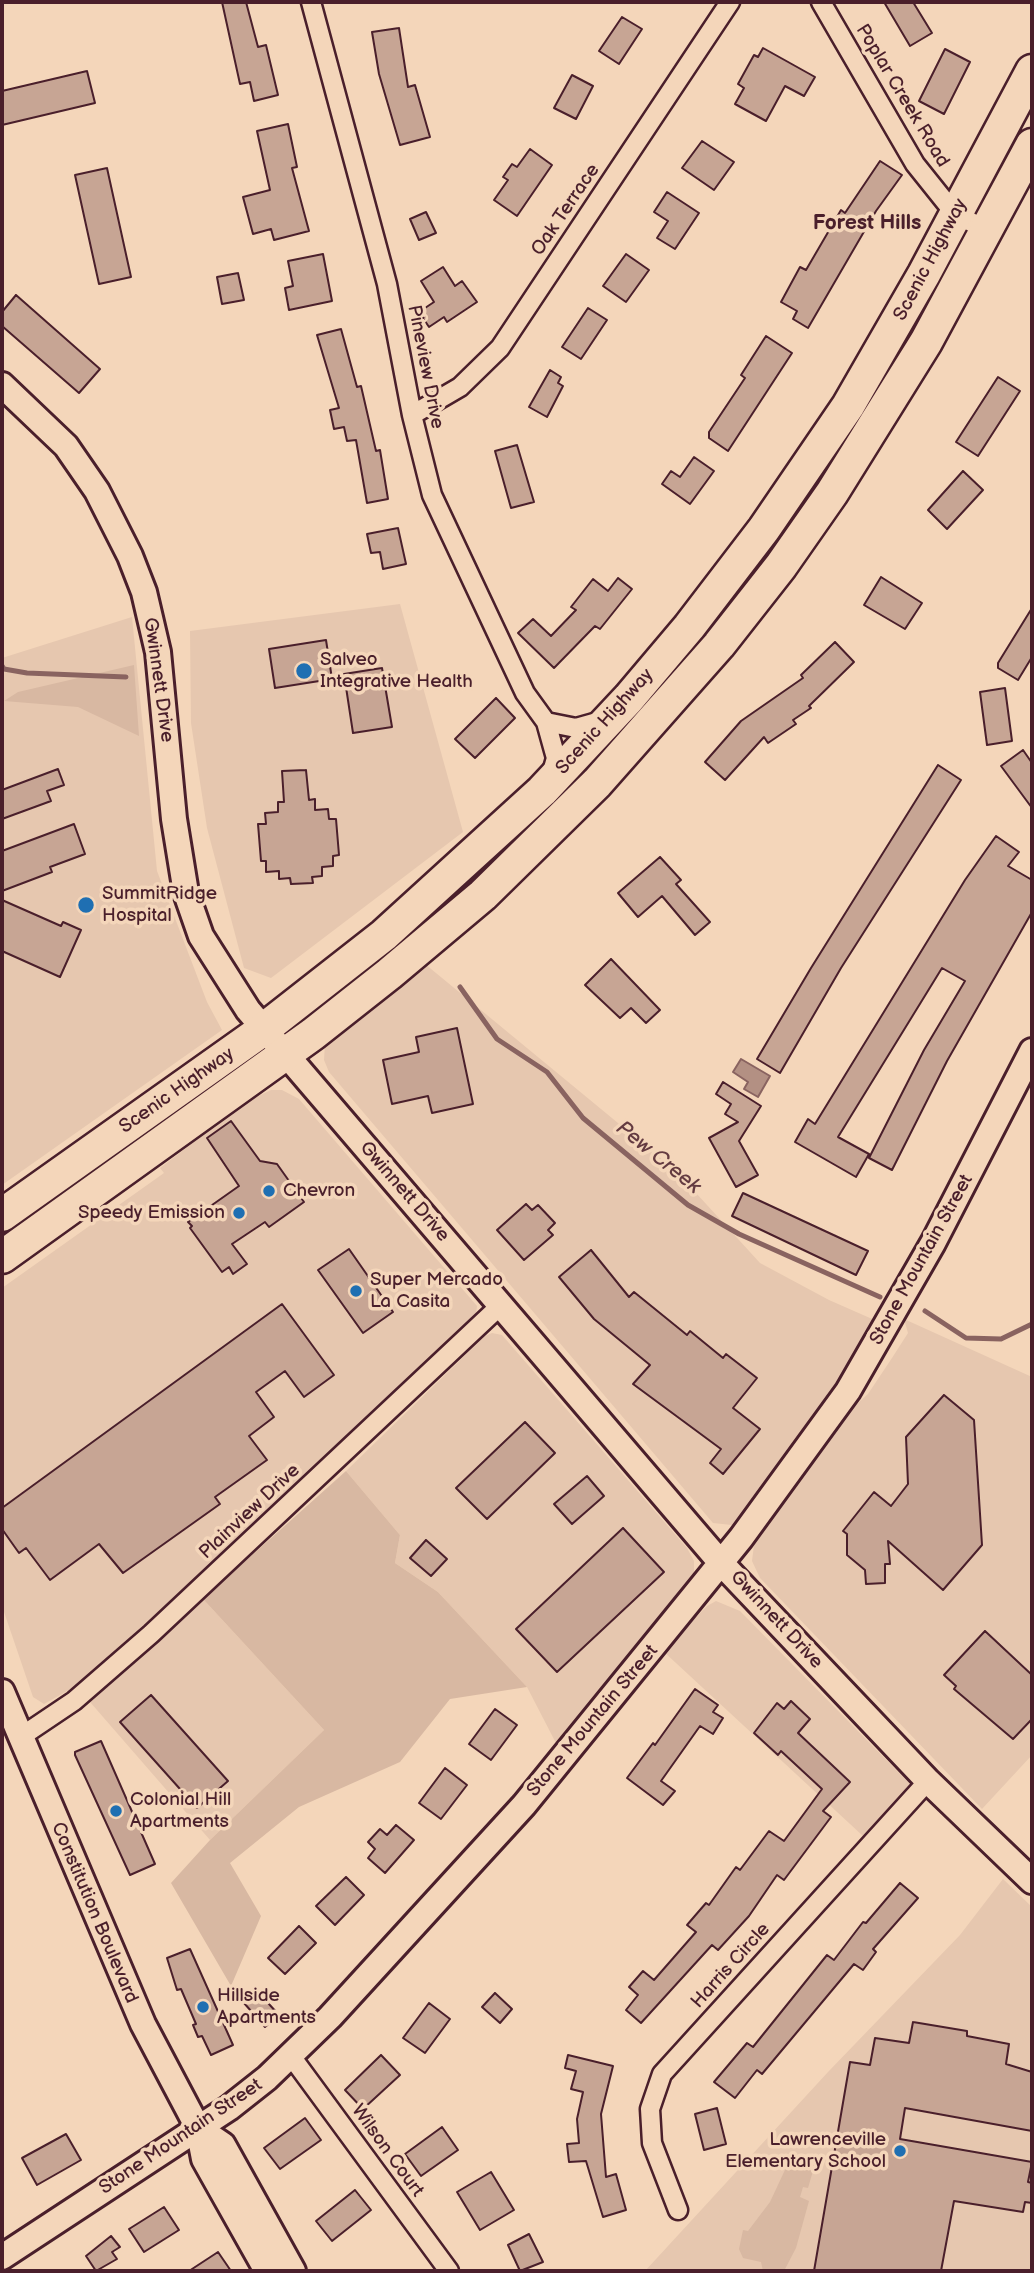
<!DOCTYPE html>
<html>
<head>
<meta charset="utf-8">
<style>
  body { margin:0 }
  #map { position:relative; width:1034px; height:2273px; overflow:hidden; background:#f4d6ba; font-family:"Balsamiq Sans",sans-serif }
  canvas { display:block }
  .frame { position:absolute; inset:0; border:4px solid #4a1f2b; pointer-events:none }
</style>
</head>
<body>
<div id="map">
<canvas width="1034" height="2273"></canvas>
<div class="frame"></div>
</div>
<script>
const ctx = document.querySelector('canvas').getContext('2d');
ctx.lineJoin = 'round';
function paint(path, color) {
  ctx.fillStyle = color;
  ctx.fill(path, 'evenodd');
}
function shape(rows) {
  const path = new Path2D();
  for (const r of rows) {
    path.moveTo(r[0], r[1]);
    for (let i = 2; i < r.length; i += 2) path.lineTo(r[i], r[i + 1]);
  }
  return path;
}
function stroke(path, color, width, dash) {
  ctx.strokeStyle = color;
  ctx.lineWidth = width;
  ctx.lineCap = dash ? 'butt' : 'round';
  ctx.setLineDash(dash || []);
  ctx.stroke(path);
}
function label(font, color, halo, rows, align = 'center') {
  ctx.font = font + ' "Balsamiq Sans",sans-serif';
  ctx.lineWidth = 7;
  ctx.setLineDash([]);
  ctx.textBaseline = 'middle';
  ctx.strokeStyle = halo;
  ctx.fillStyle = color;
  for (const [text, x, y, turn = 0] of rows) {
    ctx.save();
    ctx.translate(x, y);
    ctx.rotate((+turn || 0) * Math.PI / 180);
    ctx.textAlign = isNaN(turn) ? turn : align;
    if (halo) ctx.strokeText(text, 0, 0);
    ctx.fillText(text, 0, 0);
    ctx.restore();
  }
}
paint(shape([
  [400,604,463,832,271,978,244,968,207,828,191,723,190,631],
  [132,617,157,871,207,1002,222,1030,2,1185,2,658],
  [419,959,675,1170,760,1263,829,1300,879,1322,832,1393,739,1520,732,1525,713,1523,329,1072,324,1060,325,1044],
  [271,1090,282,1090,299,1099,477,1306,476,1314,471,1323,369,1413,247,1531,76,1686,44,1704,33,1697,2,1606,2,1288,164,1173,160,1168,246,1102],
  [904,1319,1032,1377,1032,1755,982,1809,760,1578,752,1561,754,1545,836,1423,868,1394,892,1358,908,1333],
  [492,1333,502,1335,687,1548,694,1561,694,1575,687,1586,558,1747,527,1687,438,1592,395,1563,400,1535,346,1471,485,1336],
  [203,1599,324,1730,210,1840,90,1702],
  [716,1601,740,1611,911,1785,863,1836,663,1651,707,1606],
  [1003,1879,1032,1907,1032,2271,645,2271,828,2072,960,1935]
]), '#e6c7af');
paint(shape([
  [816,476,826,482,748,590,579,786,570,777],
  [134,665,139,736,78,707,4,701,18,692],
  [346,1471,400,1535,395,1563,438,1592,527,1687,450,1699,400,1762,299,1807,230,1863,261,1916,231,1986,171,1883,210,1840,324,1730,203,1599],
  [791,2157,815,2164,808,2188,803,2187,800,2197,809,2201,796,2248,784,2271,763,2271,761,2262,743,2258,739,2249,743,2230,748,2231,770,2202]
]), '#d8b8a2');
const water = shape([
  [741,1059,770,1076,758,1097,744,1089,748,1082,733,1072,741,1059]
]);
paint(water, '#b39083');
stroke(water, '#896360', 2);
stroke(shape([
  [2,666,4,669,27,673,126,677],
  [460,987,497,1039,547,1072,583,1118,688,1205,739,1234,880,1297],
  [925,1311,966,1338,1001,1339,1032,1324]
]), '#896360', 5);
const building = shape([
  [222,2,246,2,258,47,266,45,278,95,254,101,250,82,240,84,222,2],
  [884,2,913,2,932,33,910,46,884,2],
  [622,17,642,29,619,64,599,51,622,17],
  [399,28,408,87,415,85,430,137,400,145,379,74,372,32,399,28],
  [763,48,815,77,804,96,785,86,766,121,735,104,744,88,738,84,754,55,758,57,763,48],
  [945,49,970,62,944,114,919,101,945,49],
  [87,71,95,103,2,125,2,91,87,71],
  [572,75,593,86,576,119,554,108,572,75],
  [288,124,297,167,292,168,309,231,274,240,271,229,253,234,243,197,270,190,257,131,288,124],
  [702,141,734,162,714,190,682,168,702,141],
  [530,149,552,165,517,216,494,200,508,180,503,177,512,164,517,167,530,149],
  [880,161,902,175,876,211,808,328,793,319,797,311,781,302,800,267,806,270,841,210,845,213,880,161],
  [107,168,131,277,99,284,75,175,107,168],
  [667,192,699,213,675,249,657,238,668,221,654,212,667,192],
  [426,212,436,233,419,240,410,219,426,212],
  [323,254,332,301,289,310,285,288,293,286,288,261,323,254],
  [626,254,649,270,626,302,603,286,626,254],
  [443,267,455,286,462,281,477,302,447,322,444,317,429,327,419,312,434,302,421,281,443,267],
  [238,273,244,300,222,304,217,277,238,273],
  [16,295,100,369,79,393,2,326,2,312,16,295],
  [588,308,607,320,581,359,562,347,588,308],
  [341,329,357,387,361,386,376,451,380,450,388,499,367,503,356,440,347,441,344,427,334,429,330,410,339,408,317,335,341,329],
  [766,336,792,353,728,451,709,438,709,432,745,378,741,375,766,336],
  [550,370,561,377,558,383,563,386,547,417,529,407,550,370],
  [998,377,1020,391,978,456,956,442,998,377],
  [517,445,534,502,511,508,495,451,517,445],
  [694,457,714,471,690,504,662,484,671,471,680,477,694,457],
  [963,471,983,490,947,529,928,510,963,471],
  [398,528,406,564,383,569,380,552,371,553,367,534,398,528],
  [881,577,922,603,905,629,864,605,881,577],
  [618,578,632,589,600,629,595,626,554,668,518,633,533,619,551,636,576,610,571,607,593,579,608,591,618,578],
  [1032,608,1032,657,1018,680,998,668,998,663,1032,608],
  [326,640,332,679,275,688,269,649,326,640],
  [835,642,854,662,809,706,811,708,793,720,796,724,768,743,764,737,725,780,705,762,741,721,803,678,801,675,835,642],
  [382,668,392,727,353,733,344,674,382,668],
  [1005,688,1012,741,987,745,980,692,1005,688],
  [496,698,515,718,475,758,455,739,496,698],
  [1023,750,1032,763,1032,808,1001,766,1023,750],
  [938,765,961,780,841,968,780,1073,757,1059,811,968,938,765],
  [58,769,64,785,47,791,51,801,2,819,2,790,58,769],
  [306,770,309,800,315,799,315,810,328,809,329,819,336,819,339,855,333,856,333,866,322,867,322,876,312,877,313,883,291,884,290,878,279,879,279,871,266,872,266,861,261,861,258,824,266,824,265,813,278,812,278,802,284,802,282,771,306,770],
  [74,824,85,854,50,867,52,872,2,891,2,851,74,824],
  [996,836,1019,852,1008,866,1032,880,1032,912,947,1061,892,1170,869,1158,924,1050,965,981,942,968,838,1137,869,1154,856,1177,795,1142,808,1119,815,1124,965,880,996,836],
  [660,857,681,880,676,884,710,922,695,935,662,896,638,917,618,893,660,857],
  [2,900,61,926,63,922,81,930,60,977,2,951,2,900],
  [611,959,660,1010,646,1023,631,1008,620,1018,585,985,611,959],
  [457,1028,473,1104,432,1113,428,1096,392,1104,383,1060,419,1052,416,1037,457,1028],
  [723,1082,761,1106,739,1141,758,1175,736,1187,709,1138,738,1122,725,1114,731,1104,716,1094,723,1082],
  [231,1121,260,1161,277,1164,304,1202,269,1227,265,1222,232,1244,247,1264,233,1274,229,1267,222,1272,190,1228,192,1226,188,1222,239,1186,207,1138,231,1121],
  [743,1193,868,1251,856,1275,732,1216,743,1193],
  [526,1204,532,1210,538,1205,555,1223,548,1230,553,1235,524,1260,497,1230,526,1204],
  [349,1249,393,1312,363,1333,318,1270,349,1249],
  [591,1250,629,1297,634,1292,687,1335,690,1331,723,1358,726,1354,757,1378,733,1408,760,1429,723,1474,710,1463,721,1449,633,1384,650,1365,594,1319,559,1277,591,1250],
  [282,1304,334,1375,304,1397,285,1371,256,1392,274,1417,249,1436,267,1460,215,1497,220,1504,123,1573,99,1544,50,1580,26,1548,19,1553,2,1529,2,1508,282,1304],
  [944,1395,974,1420,982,1545,943,1590,888,1541,890,1564,885,1564,885,1583,866,1584,865,1570,847,1555,847,1534,843,1531,874,1492,891,1506,908,1484,906,1437,944,1395],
  [525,1422,555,1453,487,1519,456,1488,525,1422],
  [587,1476,604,1496,572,1524,554,1504,587,1476],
  [623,1528,664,1572,557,1672,516,1629,623,1528],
  [426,1540,447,1559,431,1576,410,1558,426,1540],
  [985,1631,1032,1675,1032,1719,1013,1739,954,1689,956,1686,944,1675,985,1631],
  [695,1689,718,1705,713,1712,723,1718,713,1734,700,1726,661,1781,675,1791,663,1805,627,1778,653,1743,655,1745,695,1689],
  [151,1695,228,1781,197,1808,120,1722,151,1695],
  [791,1701,810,1719,798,1733,850,1782,823,1811,831,1817,784,1880,777,1875,749,1916,718,1950,712,1945,641,2023,626,2010,638,1995,629,1987,643,1971,654,1980,696,1932,687,1925,706,1903,709,1905,736,1867,740,1870,769,1831,784,1841,822,1789,781,1751,778,1755,754,1733,777,1703,784,1709,791,1701],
  [495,1709,517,1725,491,1760,469,1744,495,1709],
  [101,1741,155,1864,130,1875,75,1755,75,1752,101,1741],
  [445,1768,467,1785,441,1819,419,1803,445,1768],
  [396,1825,414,1840,385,1873,368,1858,375,1849,368,1842,380,1829,387,1835,396,1825],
  [346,1877,364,1895,335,1925,316,1906,346,1877],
  [900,1883,918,1898,873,1949,876,1952,863,1970,854,1964,762,2074,757,2070,735,2098,714,2082,747,2043,753,2047,827,1955,834,1960,863,1922,866,1923,900,1883],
  [299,1926,316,1943,285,1974,268,1958,299,1926],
  [190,1949,233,2045,211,2055,202,2036,198,2037,193,2025,196,2024,181,1989,177,1990,167,1958,190,1949],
  [257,1991,279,2015,265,2027,244,2003,257,1991],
  [495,1993,512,2009,500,2023,482,2007,495,1993],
  [429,2003,450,2019,425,2053,403,2038,429,2003],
  [913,2022,967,2031,967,2036,1009,2044,1006,2064,1032,2072,1032,2131,905,2108,900,2139,1032,2162,1028,2182,1032,2183,1032,2203,1025,2202,1023,2212,954,2201,941,2271,814,2271,850,2062,870,2065,875,2038,909,2043,913,2022],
  [381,2055,400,2075,363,2109,345,2090,381,2055],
  [568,2055,613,2066,601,2114,606,2177,616,2174,626,2210,603,2217,586,2161,569,2162,567,2144,579,2143,577,2119,583,2092,571,2089,576,2071,565,2068,568,2055],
  [717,2108,726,2144,704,2150,695,2114,717,2108],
  [305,2118,321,2140,280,2169,264,2148,305,2118],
  [442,2127,458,2150,421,2176,405,2154,442,2127],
  [66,2134,81,2160,37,2185,22,2158,66,2134],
  [491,2172,514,2210,480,2230,457,2192,491,2172],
  [355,2190,371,2210,332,2241,316,2221,355,2190],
  [164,2207,179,2230,144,2252,129,2229,164,2207],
  [529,2234,543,2262,520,2271,508,2245,529,2234],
  [111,2236,120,2247,112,2252,117,2259,96,2271,86,2256,111,2236],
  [218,2252,231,2271,189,2271,218,2252]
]);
paint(building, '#c7a594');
stroke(building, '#4a1f2b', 2);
const street = shape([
  [311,2,387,284,412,415,432,495,525,693,546,722,556,758,551,776],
  [821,2,915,164,955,214,987,230],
  [412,415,460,387,500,348,730,2],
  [546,722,576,728,601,721],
  [19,1738,74,1701,151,1634,501,1305],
  [291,2056,449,2271],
  [678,2210,652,2143,650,2109,662,2074,928,1781]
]);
const secondary = shape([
  [2,385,66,446,97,491,130,556,144,592,158,652,174,819,186,893,201,936,248,1010,721,1563,928,1781,1032,1881],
  [2,1692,143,2024,198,2128,204,2159,267,2271],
  [198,2128,223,2145,293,2271],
  [2,2257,229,2108,267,2078,330,2017,524,1805,741,1538,848,1391,933,1243,1032,1051]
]);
const highway = shape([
  [2,1215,264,1029,384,935,542,791,629,698,689,627,764,529,848,406,924,274,1032,71],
  [2,1257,313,1034,389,974,483,895,597,783,719,645,781,566,832,493,926,342,1032,145]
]);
stroke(street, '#4a1f2b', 23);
stroke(secondary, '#4a1f2b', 30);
stroke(highway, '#4a1f2b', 37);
stroke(street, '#f4d6ba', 18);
stroke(secondary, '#f4d6ba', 24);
stroke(highway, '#f4d6ba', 32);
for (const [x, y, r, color] of [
  [304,671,9,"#1f6fb2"],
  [86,905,9,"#1f6fb2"],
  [269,1191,7,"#1f6fb2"],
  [239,1213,7,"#1f6fb2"],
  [356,1291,7,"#1f6fb2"],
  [116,1811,7,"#1f6fb2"],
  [203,2007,7,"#1f6fb2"],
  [900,2151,7,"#1f6fb2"]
]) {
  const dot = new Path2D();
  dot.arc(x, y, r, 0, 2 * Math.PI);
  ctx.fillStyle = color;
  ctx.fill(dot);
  stroke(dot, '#f4d6ba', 2.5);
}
label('19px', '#4a1f2b', '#f4d6ba', [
  ["Poplar Creek Road",902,96,59],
  ["Oak Terrace",566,210,-56],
  ["Scenic Highway",931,260,-62],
  ["Pineview Drive",425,367,79],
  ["Gwinnett Drive",158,680,82],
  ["Scenic Highway",605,722,-48],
  ["Scenic Highway",177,1091,-35],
  ["Gwinnett Drive",404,1192,49],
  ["Stone Mountain Street",922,1260,-61],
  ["Plainview Drive",250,1512,-43],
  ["Gwinnett Drive",776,1620,47],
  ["Stone Mountain Street",593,1721,-50],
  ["Constitution Boulevard",94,1913,67],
  ["Harris Circle",731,1966,-48],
  ["Stone Mountain Street",181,2137,-34],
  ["Wilson Court",387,2151,54]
]);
label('19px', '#4a1f2b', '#f4d6ba', [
  ["Salveo",320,660],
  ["Integrative Health",320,682],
  ["SummitRidge",102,894],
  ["Hospital",102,916],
  ["Chevron",283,1191],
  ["Speedy Emission",225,1213,"right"],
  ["Super Mercado",370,1280],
  ["La Casita",370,1302],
  ["Colonial Hill",130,1800],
  ["Apartments",130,1822],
  ["Hillside",217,1996],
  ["Apartments",217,2018],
  ["Lawrenceville",886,2140,"right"],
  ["Elementary School",886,2162,"right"]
], 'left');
label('bold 21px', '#4a1f2b', '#f4d6ba', [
  ["Forest Hills",867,224]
]);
label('italic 21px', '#643b41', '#f4d6ba', [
  ["Pew Creek",658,1158,39]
]);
</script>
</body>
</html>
